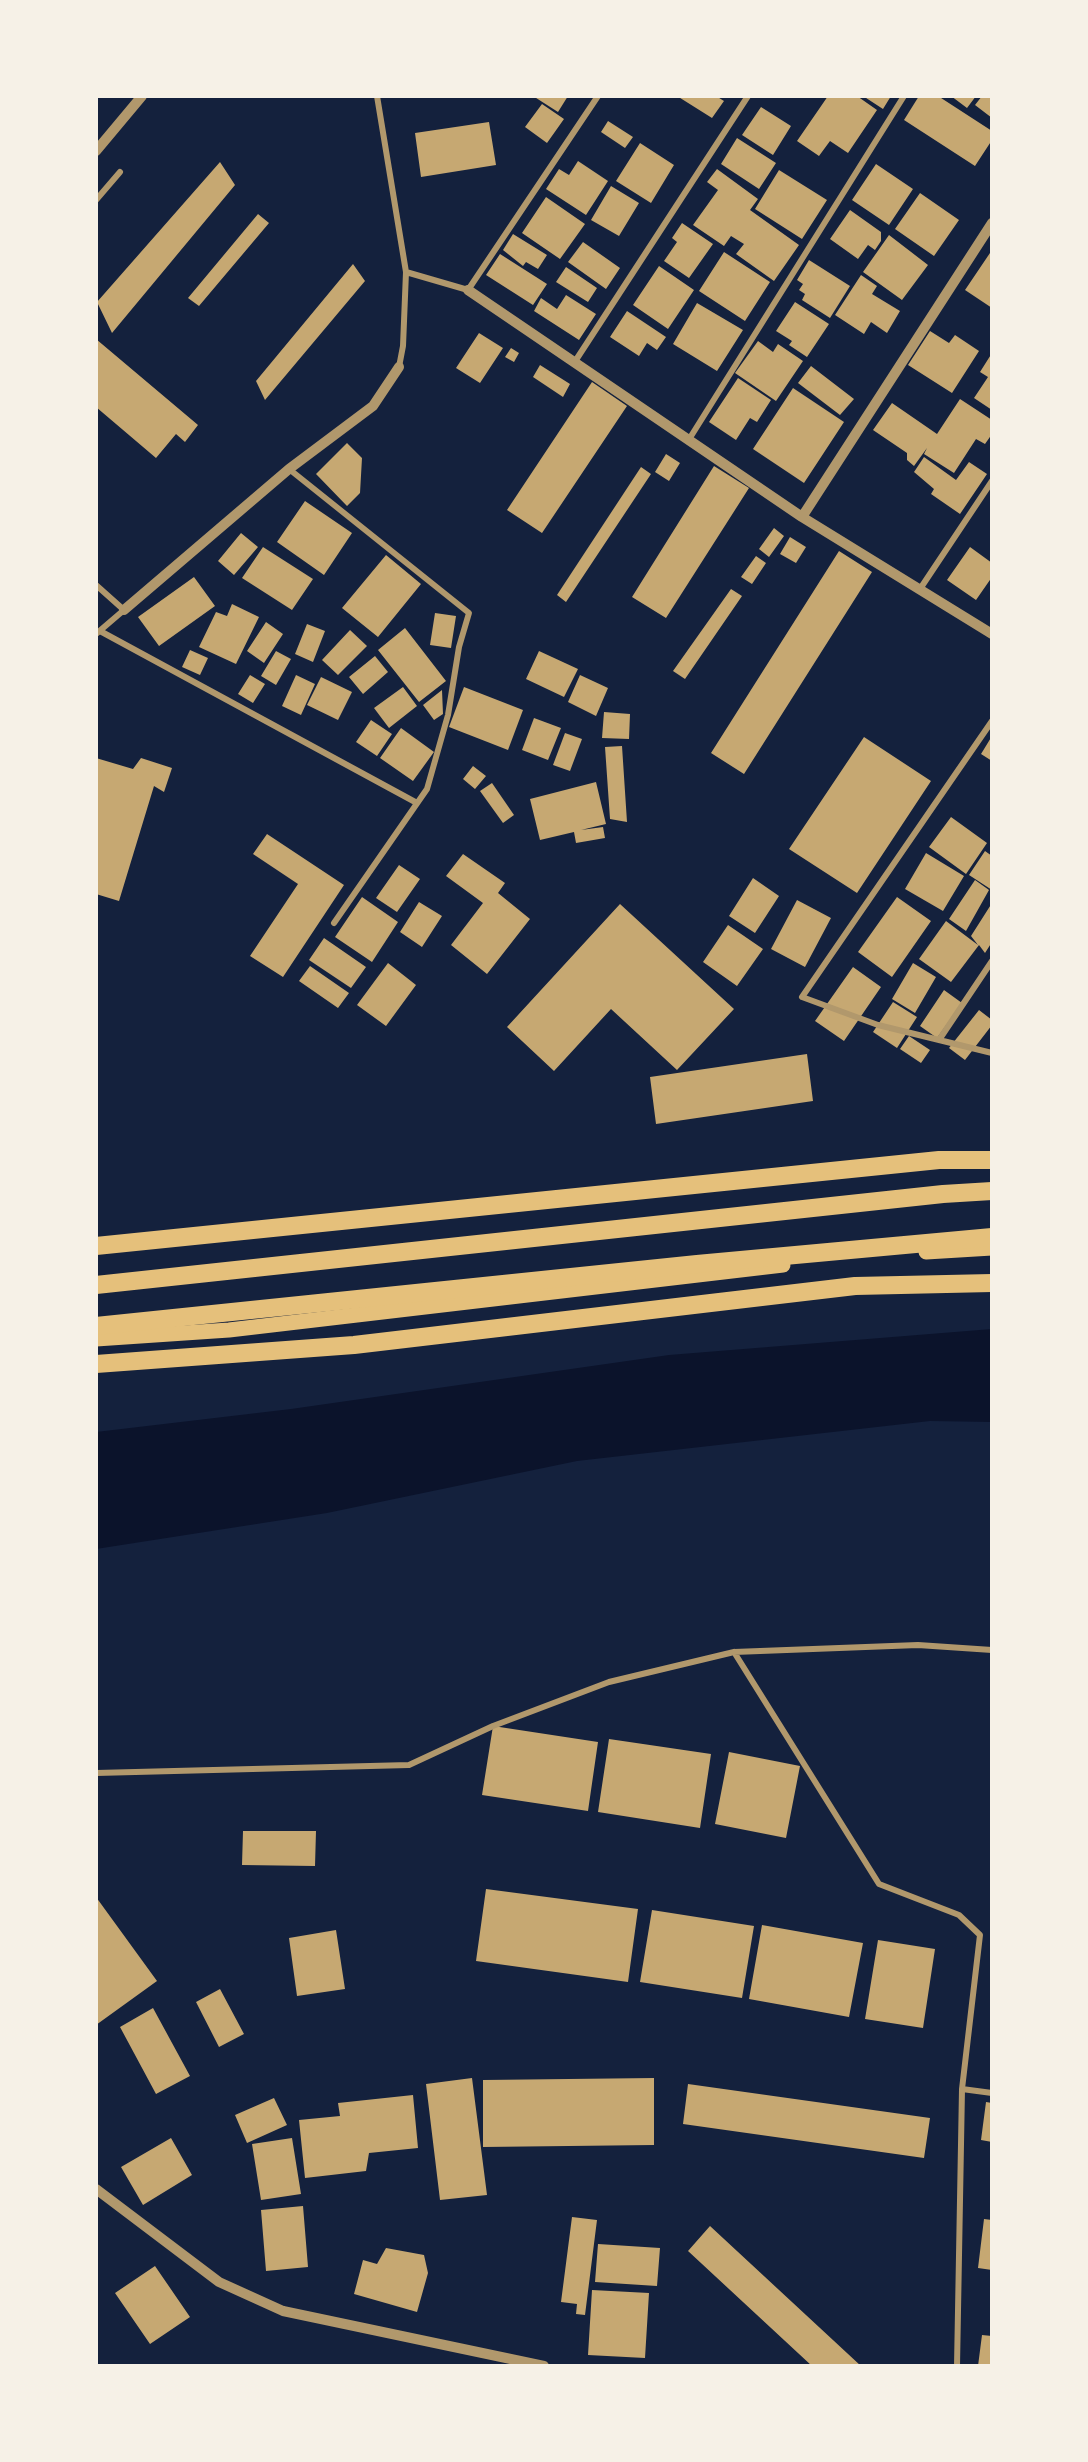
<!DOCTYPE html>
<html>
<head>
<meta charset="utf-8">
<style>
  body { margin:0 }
  #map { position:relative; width:1088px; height:2462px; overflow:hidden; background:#14213d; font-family:Barlow,sans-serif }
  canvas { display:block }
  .frame { position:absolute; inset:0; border:98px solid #f6f1e7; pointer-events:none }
</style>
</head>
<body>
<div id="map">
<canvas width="1088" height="2462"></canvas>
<div class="frame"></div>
</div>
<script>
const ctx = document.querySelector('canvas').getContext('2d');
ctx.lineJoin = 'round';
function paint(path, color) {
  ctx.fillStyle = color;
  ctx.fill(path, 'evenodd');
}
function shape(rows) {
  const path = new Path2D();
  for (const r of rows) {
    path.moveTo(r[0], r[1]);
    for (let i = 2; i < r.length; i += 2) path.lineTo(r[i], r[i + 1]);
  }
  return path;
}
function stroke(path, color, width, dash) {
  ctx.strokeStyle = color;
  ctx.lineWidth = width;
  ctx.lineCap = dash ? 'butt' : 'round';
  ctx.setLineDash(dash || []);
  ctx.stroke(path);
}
paint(shape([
  [992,1329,992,1422,930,1421,577,1461,327,1513,96,1549,96,1432,291,1409,669,1355]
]), '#0b132b');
paint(shape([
  [533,96,568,96,558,112],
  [677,96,716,96,724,101,712,118],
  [828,96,857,96,877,110,848,153,830,141,819,156,797,141],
  [863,96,891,96,883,109],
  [919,96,938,96,992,131,992,140,975,166,904,120],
  [951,96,976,96,967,108],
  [982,96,992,96,992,118,975,105],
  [542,104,564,119,547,143,525,127],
  [761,107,791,126,773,155,742,135],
  [608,121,633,137,625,148,601,132],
  [489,122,496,165,421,177,415,133],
  [737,138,776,163,759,189,721,164],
  [640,143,674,165,651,203,616,181],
  [578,161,608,181,586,215,546,189,559,169,569,175],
  [220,162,235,185,112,333,97,302],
  [876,164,913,189,889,225,852,200],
  [717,169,758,199,750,210,799,245,774,281,736,254,744,244,731,236,724,246,693,225,718,190,707,182],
  [779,170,827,200,802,239,755,209],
  [611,186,639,203,619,236,591,220],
  [920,193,959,220,934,256,895,229],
  [546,197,585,224,560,259,522,233],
  [850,210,881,232,881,241,875,250,868,245,858,259,830,239],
  [258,214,269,223,199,306,188,298],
  [682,223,713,244,689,278,664,261,677,242,672,238],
  [513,234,547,255,538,269,526,262,523,266,503,250],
  [889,235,928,265,902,300,863,272],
  [583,242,620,268,606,289,568,262],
  [992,250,992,308,965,290],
  [724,252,770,282,745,321,699,291],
  [500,254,547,284,533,305,486,275],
  [809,260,850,286,830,318,802,300,805,294,799,290,803,284,797,280],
  [353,264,365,281,265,400,256,381],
  [659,266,694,290,668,329,633,305],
  [566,267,597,288,588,302,556,282],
  [861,275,877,286,872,294,900,311,887,333,871,322,864,334,835,315],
  [566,295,596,314,579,340,534,311,541,298,557,309],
  [795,302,829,324,807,357,789,345,792,341,776,331],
  [697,303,743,330,717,371,673,344],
  [627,311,666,337,657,350,647,343,639,356,610,337],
  [930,331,949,343,955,335,979,351,952,393,908,365],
  [479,333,503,348,480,383,456,368],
  [96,339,198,425,185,442,176,434,156,458,96,407],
  [758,341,773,352,778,344,803,361,776,401,735,373],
  [511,348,519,353,514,362,505,357],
  [992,353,992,410,974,398,988,377,980,372],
  [540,365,570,384,563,397,533,377],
  [811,366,854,399,840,415,798,383],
  [738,378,771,400,757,422,750,418,736,440,709,422],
  [592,382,627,406,542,533,507,510],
  [793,388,844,422,804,483,753,449],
  [960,399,992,420,992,434,985,444,976,439,954,473,924,454,927,448,914,466,907,460,907,453,873,430,892,403,937,434],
  [347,443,362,458,360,493,347,506,316,474],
  [666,454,680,463,669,481,655,472],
  [924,457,956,480,969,462,987,474,960,514,931,494,934,489,914,472],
  [714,466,749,488,666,618,632,597],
  [641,467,651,474,566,602,557,595],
  [305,501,352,533,324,575,277,542],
  [774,528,784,536,769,557,759,549],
  [241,533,258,547,234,575,218,561],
  [790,537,806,547,796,563,780,554],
  [263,547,313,579,292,610,242,578],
  [970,547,992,563,992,577,976,600,947,580],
  [839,551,872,572,744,774,711,753],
  [386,555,421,584,378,637,342,608],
  [756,556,766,563,752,584,741,577],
  [194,577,215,606,159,646,138,617],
  [731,589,742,596,685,679,673,671],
  [232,604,259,617,236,664,199,647,216,612,227,616],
  [435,613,456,616,451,648,430,645],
  [266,622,283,634,264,663,247,651],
  [307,624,325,631,313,662,295,654],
  [405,628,446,681,419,702,378,650],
  [350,630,367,646,338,675,322,660],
  [190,650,208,658,200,675,182,667],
  [276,651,291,659,276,685,261,676],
  [539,651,578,669,564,697,526,679],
  [375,656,388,672,363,694,349,677],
  [250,675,265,684,253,703,238,694],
  [296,675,315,684,301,715,282,706],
  [580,675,608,688,596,716,568,702],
  [321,677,352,692,338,720,307,705],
  [403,687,417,706,389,728,374,708],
  [464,687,523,710,508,750,449,727],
  [442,690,443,714,434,720,423,705],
  [604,712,630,714,629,739,602,738],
  [534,718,561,728,548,760,522,750],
  [371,720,392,734,377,756,356,742],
  [401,728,434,752,413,781,380,758],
  [565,733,582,739,570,771,553,765],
  [992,736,992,761,981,754],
  [864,737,931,781,857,893,789,849],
  [622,746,627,822,610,819,605,747],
  [96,758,133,769,141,758,172,768,164,792,154,786,119,901,96,894],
  [473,766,486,776,475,789,463,779],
  [596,782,606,824,581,830,603,827,605,838,576,843,574,832,540,840,530,799],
  [492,783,514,815,503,823,480,791],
  [951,817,987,843,966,874,929,847],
  [267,834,344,885,283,977,250,956,298,884,253,854],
  [985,851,992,856,992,890,969,875],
  [926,853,964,876,943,911,905,889],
  [463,854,505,883,498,893,530,919,487,974,451,945,483,903,446,876],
  [399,865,420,879,397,912,376,898],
  [753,878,779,896,755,933,729,916],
  [975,880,989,890,966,931,949,919],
  [362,897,398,922,372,962,335,937],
  [897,897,931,921,892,977,858,952],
  [797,900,831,918,805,967,771,949],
  [419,902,442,916,422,947,400,932],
  [992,903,992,942,985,953,979,945,951,982,919,959,946,921,978,945,971,936],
  [620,904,734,1009,677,1070,611,1009,554,1071,507,1027],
  [728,925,763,949,737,986,703,962],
  [324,938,366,967,351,988,309,960],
  [388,963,416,985,386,1026,357,1005],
  [913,963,936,977,915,1013,892,999],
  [310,966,349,993,338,1008,299,981],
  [853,967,881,987,844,1041,815,1021],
  [944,990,962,1003,937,1038,920,1026],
  [893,1002,917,1017,897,1048,873,1032],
  [979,1010,992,1020,992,1025,965,1060,949,1048],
  [909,1036,930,1050,921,1063,900,1049],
  [807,1054,813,1101,656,1124,650,1077],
  [493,1726,598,1742,588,1811,482,1795],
  [609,1739,711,1754,700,1828,598,1812],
  [729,1752,800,1766,786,1838,715,1824],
  [243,1831,316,1831,315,1866,242,1865],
  [486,1889,638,1909,628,1982,476,1961],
  [96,1897,157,1981,96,2025],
  [652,1910,754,1926,742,1998,640,1982],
  [762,1925,863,1943,849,2017,749,1999],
  [336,1930,345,1989,297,1996,289,1938],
  [878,1940,935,1949,923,2028,865,2019],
  [220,1989,244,2034,219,2047,196,2002],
  [153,2008,190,2076,156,2094,120,2027],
  [472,2078,487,2195,440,2200,426,2084],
  [654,2078,654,2145,483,2147,483,2080],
  [688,2084,930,2118,924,2158,683,2124],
  [413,2095,418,2148,369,2153,366,2171,305,2178,299,2120,340,2116,338,2103],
  [274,2098,287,2125,247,2143,235,2115],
  [986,2102,992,2103,992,2142,981,2140],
  [171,2138,192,2175,143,2205,121,2167],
  [292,2138,301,2194,261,2200,252,2144],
  [303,2206,308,2267,266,2271,261,2210],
  [572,2217,597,2220,585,2315,576,2314,577,2304,561,2302],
  [984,2219,992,2220,992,2270,978,2268],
  [710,2226,861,2366,812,2366,688,2251],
  [598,2244,660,2248,657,2286,595,2282],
  [386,2248,424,2255,428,2273,417,2312,354,2294,363,2260,377,2264],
  [155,2266,190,2317,150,2344,115,2293],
  [592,2290,649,2293,645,2358,588,2355],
  [982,2335,992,2336,992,2366,978,2366]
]), '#c6a872');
stroke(shape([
  [377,96,406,272,403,346,399,367],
  [96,200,120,172],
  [406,272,468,290,598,96],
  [574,363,748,96],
  [688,441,904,96],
  [289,469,469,613,459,647,448,715,427,789,334,923],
  [96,585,124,610,96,634],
  [920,589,992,481],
  [100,631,417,803],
  [992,721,802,997,878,1025,992,1053],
  [939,1040,992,961],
  [734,1652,879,1884,959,1915,980,1935,962,2089,957,2366],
  [96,1773,409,1765,493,1726,609,1682,734,1652,918,1645,992,1650],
  [962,2089,992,2093]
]), '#b1986c', 6);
stroke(shape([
  [96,151,142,96],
  [468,290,802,517,992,634],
  [802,517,992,223],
  [124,610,289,469,373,406,399,367],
  [96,2189,219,2282,283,2311,544,2366]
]), '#b1986c', 10);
stroke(shape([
  [926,1252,992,1248],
  [96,1339,229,1330,783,1265]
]), '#e5c07b', 15);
stroke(shape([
  [96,1246,939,1160,992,1160],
  [96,1285,943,1194,992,1191],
  [96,1326,697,1264,992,1237],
  [96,1364,354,1345,855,1286,992,1283]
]), '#e5c07b', 18);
</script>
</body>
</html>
